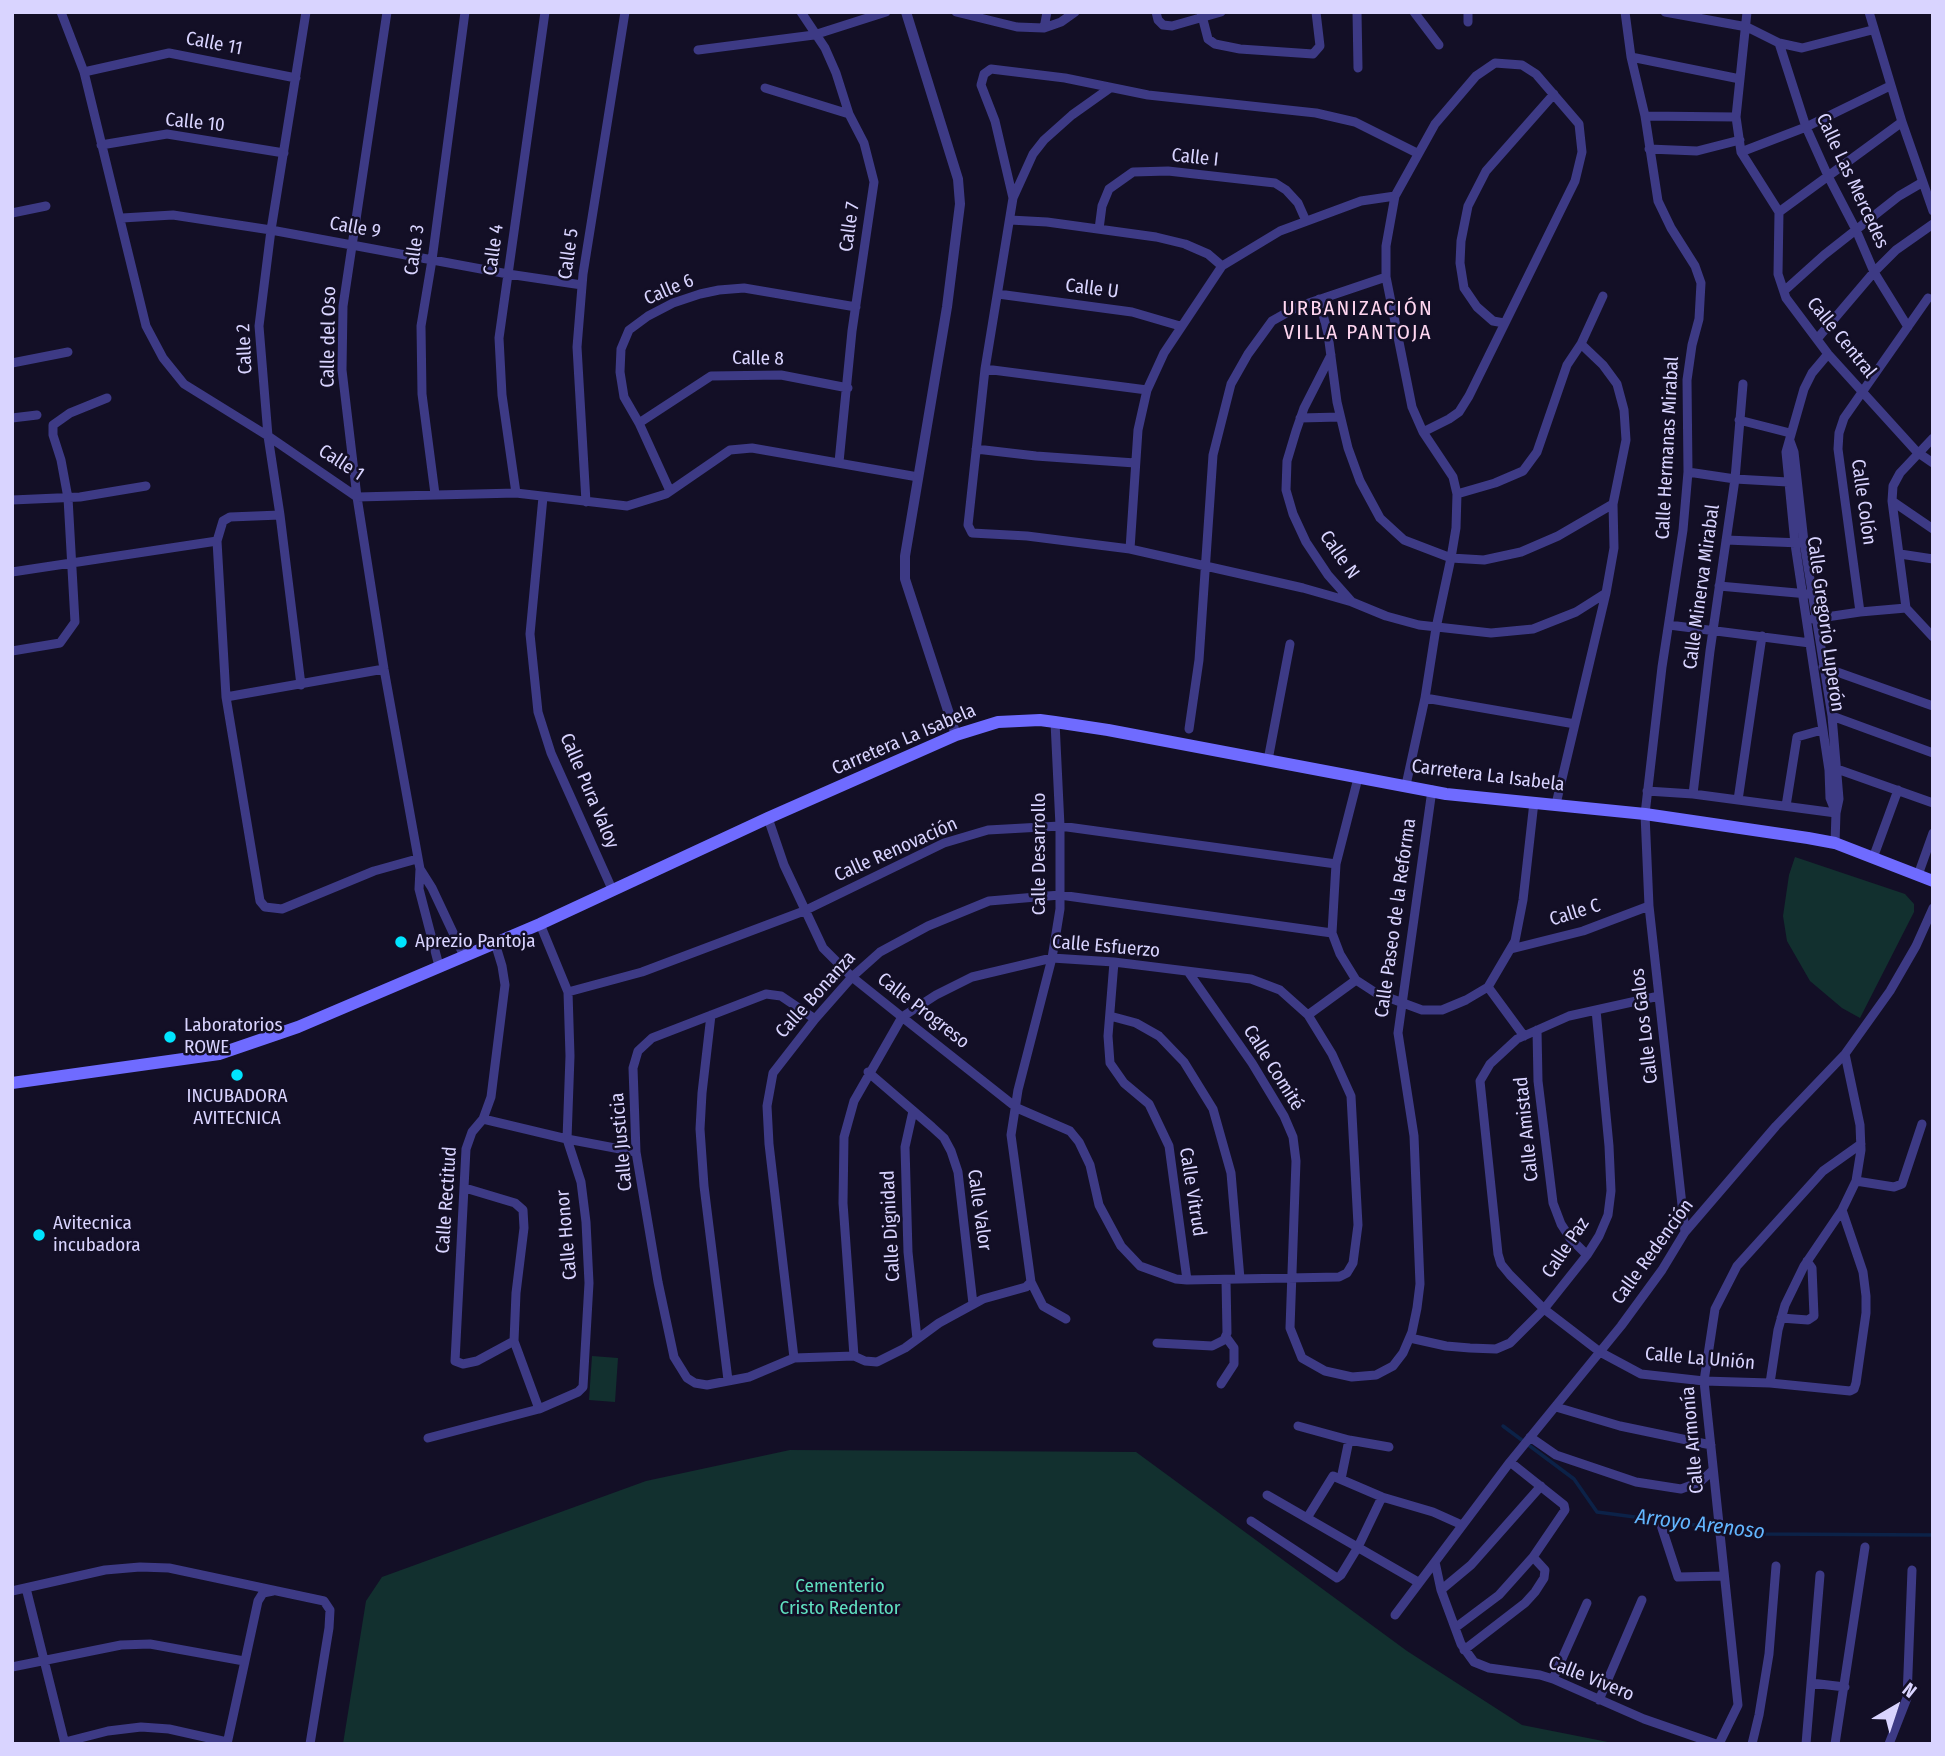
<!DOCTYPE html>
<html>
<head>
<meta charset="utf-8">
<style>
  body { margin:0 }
  #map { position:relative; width:1945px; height:1756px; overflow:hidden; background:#130f26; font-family:"Fira Sans Condensed",sans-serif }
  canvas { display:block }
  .frame { position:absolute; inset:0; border:14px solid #d9d4ff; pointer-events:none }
  .north { position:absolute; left:1861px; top:1672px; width:70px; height:70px; -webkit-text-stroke:5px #130f26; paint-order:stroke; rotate:39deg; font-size:19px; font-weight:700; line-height:28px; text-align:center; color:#d9d4ff }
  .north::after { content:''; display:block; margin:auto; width:24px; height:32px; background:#d9d4ff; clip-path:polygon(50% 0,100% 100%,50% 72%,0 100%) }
</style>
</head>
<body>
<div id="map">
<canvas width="1945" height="1756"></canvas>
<div class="frame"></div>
<div class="north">N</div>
</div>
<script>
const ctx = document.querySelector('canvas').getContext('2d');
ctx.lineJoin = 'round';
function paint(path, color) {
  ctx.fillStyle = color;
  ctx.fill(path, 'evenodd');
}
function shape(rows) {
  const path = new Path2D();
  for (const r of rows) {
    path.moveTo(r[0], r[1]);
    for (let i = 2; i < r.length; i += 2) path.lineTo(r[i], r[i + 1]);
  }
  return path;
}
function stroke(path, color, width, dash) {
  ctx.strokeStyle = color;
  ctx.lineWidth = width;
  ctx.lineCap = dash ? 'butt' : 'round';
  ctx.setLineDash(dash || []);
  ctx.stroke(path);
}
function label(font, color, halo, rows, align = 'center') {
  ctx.font = font + ' "Fira Sans Condensed",sans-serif';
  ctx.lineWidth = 5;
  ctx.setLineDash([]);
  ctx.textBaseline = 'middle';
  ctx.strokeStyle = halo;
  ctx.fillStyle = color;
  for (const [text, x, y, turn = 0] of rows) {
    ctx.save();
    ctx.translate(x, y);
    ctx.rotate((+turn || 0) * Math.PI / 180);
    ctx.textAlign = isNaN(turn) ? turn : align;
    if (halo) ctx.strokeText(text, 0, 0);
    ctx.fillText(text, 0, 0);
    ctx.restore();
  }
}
paint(shape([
  [1795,857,1905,894,1914,904,1914,912,1860,1018,1842,1008,1810,981,1787,941,1783,916,1789,875],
  [592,1356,618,1358,615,1402,589,1400],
  [790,1450,1136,1452,1407,1651,1522,1725,1618,1744,343,1744,366,1601,382,1577,646,1481]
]), '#12302f');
stroke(shape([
  [1503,1426,1574,1479,1597,1512,1763,1534,1933,1535]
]), '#0c2248', 3.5);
stroke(shape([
  [61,12,84,72,146,326,163,358,184,384,268,436,357,497,516,493,627,506,666,494,730,450,752,448,918,477],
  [387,12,343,306,342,370,357,497,384,669,420,869,419,889,439,966],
  [801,12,825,48,836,73,849,114,864,143,874,182,852,331,839,462],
  [956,12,1017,27,1044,28,1061,22,1075,12],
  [1156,12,1158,20,1163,25,1172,26,1221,12],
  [1201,12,1208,39,1215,44,1240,49,1313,54,1320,46,1316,12],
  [1357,12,1358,68],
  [1414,12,1439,45],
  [1468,12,1468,22],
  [1625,12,1631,57,1645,116,1658,201,1671,228,1695,266,1701,283,1699,319,1692,345,1687,380,1688,472,1683,530,1662,667,1645,814,1649,906,1685,1232],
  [1665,12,1747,27,1779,43,1802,48,1872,30],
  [1747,12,1736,117,1741,152,1779,212,1778,274,1786,298,1828,354,1917,452,1933,463],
  [1869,12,1902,122,1933,211],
  [1044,28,1047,12],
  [1779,43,1806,127,1828,176,1856,230,1874,272,1908,327],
  [698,50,814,35,886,12],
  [1631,57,1740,79],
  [84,72,169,53,296,78],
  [765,88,849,114],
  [1110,88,1072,115,1044,140,1033,154,1013,198,985,369,968,525,972,533,1027,536,1130,549,1303,588,1352,602],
  [1645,116,1736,117],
  [101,145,167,134,284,153],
  [1649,149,1697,151,1740,140],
  [1741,152,1806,127,1890,86],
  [1013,198,995,121,981,85,984,74,991,69,1065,78,1148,95,1316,113,1355,122,1417,153],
  [1779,212,1902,122],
  [12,213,46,206],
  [122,218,173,215,271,230,508,274,582,285],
  [1010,220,1047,222,1156,237,1185,244,1208,254,1222,266],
  [1099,229,1102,206,1109,189,1133,172,1168,171,1275,183,1286,190,1298,203,1306,221],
  [1784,291,1824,255,1899,196,1923,182],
  [998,294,1132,312,1180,326],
  [1319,299,1328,334,1337,402,1348,448,1360,481,1380,518,1404,540,1451,558,1484,560,1521,552,1558,536,1613,504],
  [1504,323,1493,321,1477,307,1464,288,1460,263,1461,241,1468,206,1486,171,1554,94],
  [1817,339,1874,272,1896,250,1933,224],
  [1828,354,1812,373,1804,389,1786,452,1795,544,1829,770,1830,798,1836,813],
  [1331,355,1304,408,1296,431,1287,461,1286,490,1293,514,1306,542,1328,575,1352,602,1386,616,1419,625,1491,633,1533,629,1576,612,1606,593],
  [12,363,68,352],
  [985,369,1147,390],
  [12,418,37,415],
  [1300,418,1340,417],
  [1739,420,1790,433],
  [639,423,711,376,781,375,848,388],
  [1790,441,1794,452,1804,542,1832,716,1839,799,1836,813,1835,843],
  [976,449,1036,456,1135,463],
  [1688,472,1735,479,1788,482],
  [670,491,639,423,624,397,620,372,621,349,629,330,648,316,673,303,700,294,719,290,744,288,856,307],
  [516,493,502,395,499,338,545,12],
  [435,494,422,394,421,326,432,260,465,12],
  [1457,494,1495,483,1523,471,1537,452,1567,365,1581,344,1603,296],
  [543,497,530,634,538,712,551,753,612,889],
  [12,500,80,497,146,486],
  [1892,501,1933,529],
  [586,502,577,347,583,274,625,12],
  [280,515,230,517,223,521,217,541,226,697,260,901,265,907,282,909,374,871,417,859],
  [1726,540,1801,543],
  [1130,549,1138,430,1147,390,1164,353,1222,266,1280,231,1361,201,1395,196],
  [1900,554,1933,559],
  [12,572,217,541],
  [1719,586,1808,594],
  [1906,608,1892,501,1893,486,1900,473,1933,438],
  [1906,608,1933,637],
  [1860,612,1838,449,1839,433,1844,418,1928,298],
  [1813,619,1860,612,1906,608],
  [1669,625,1810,643],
  [12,651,60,643,75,622,68,498,61,460,53,435,53,425,70,413,107,398],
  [1823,667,1933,706],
  [301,685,280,515,268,436,259,326,271,230,306,12],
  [226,697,384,669],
  [1425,698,1575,724],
  [1832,716,1933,753],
  [1055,722,1060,826,1060,909,1052,958,1018,1090,1011,1135,1031,1282,1043,1306,1066,1319],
  [1189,729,1199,660,1213,455,1231,384,1248,354,1272,321,1297,307,1386,277],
  [1268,760,1290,644],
  [1837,769,1933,803],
  [1358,778,1336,864,1332,933,1340,954,1356,980,1376,993,1422,1010,1442,1010,1466,1000,1488,987,1515,941,1523,900,1534,802],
  [1406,785,1425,698,1436,628,1451,558,1456,528,1457,494,1453,477,1423,432,1412,407,1386,277,1386,246,1395,196,1435,124,1476,76,1495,63,1522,65,1536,74,1579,124,1582,152,1575,181,1469,396,1459,412,1449,419,1423,432],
  [1647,791,1693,794,1836,813],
  [1693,794,1710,651,1735,479,1743,384],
  [1738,800,1762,636],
  [1556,804,1606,593,1614,548,1613,504,1626,440,1624,410,1617,384,1603,365,1581,344],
  [1786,806,1797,737,1822,730],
  [768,818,784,865,823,948,852,977,902,1017,1017,1108,1070,1131,1079,1142,1090,1165,1099,1205,1121,1246,1140,1266,1176,1279,1187,1280,1339,1277,1347,1273,1353,1263,1358,1225,1351,1096,1332,1054,1308,1015,1280,990,1251,979,1114,962,1052,958,972,977,936,995,902,1017,854,1101,844,1137,843,1203,854,1356],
  [1873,858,1898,790],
  [420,869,432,888,464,956],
  [1918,875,1933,833],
  [495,943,502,966,505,985,491,1097,483,1119,472,1132,466,1149,455,1361,463,1364,477,1361,514,1341],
  [1511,949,1583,931,1649,906],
  [1114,962,1108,1036,1110,1063,1124,1083,1149,1104,1169,1146,1187,1280],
  [1189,973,1252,1063,1284,1116,1293,1137,1296,1161,1290,1328,1302,1358,1325,1371,1352,1377,1376,1375,1393,1366,1403,1353,1412,1332,1417,1308,1420,1284,1414,1136,1398,1033,1432,790],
  [1488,987,1524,1036],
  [568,992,642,972,804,911,944,843,988,830,1060,826,1336,864],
  [1659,996,1569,1016,1517,1039,1490,1064,1480,1081,1498,1254,1501,1264,1510,1275,1544,1309,1600,1352,1641,1374,1704,1381,1770,1383,1850,1391,1854,1389,1856,1383,1866,1313,1866,1296,1863,1272,1842,1210],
  [711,1015,702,1093,700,1129,704,1186,728,1380],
  [1308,1015,1356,980],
  [1110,1016,1136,1023,1159,1036,1184,1062,1213,1109,1231,1173,1240,1279],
  [815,1019,781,996,766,994,652,1038,638,1051,633,1068,636,1152,658,1282,674,1357,687,1378,695,1383,707,1385,749,1377,794,1358,854,1356,865,1361,877,1362,905,1348,939,1323,983,1299,1026,1287,1031,1282],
  [1537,1030,1538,1081,1553,1203,1561,1224,1570,1238,1587,1255],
  [868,1072,932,1127,944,1138,951,1151,958,1172,973,1304],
  [913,1111,905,1147,908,1252,917,1339],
  [483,1119,567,1139,636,1152],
  [1856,1181,1894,1187,1902,1184,1922,1124],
  [465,1188,515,1203,523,1210,524,1228,516,1293,514,1341,539,1409],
  [1781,1318,1808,1320,1814,1316,1812,1268,1807,1261],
  [1410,1338,1446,1346,1470,1348,1496,1349,1510,1343,1544,1309,1587,1255,1599,1236,1608,1215,1611,1191,1609,1146,1596,1010],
  [1157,1343,1212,1346,1224,1340,1227,1333,1226,1280],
  [794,1358,769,1144,767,1106,773,1073,815,1019,852,977,880,952,928,926,989,901,1060,895,1332,933],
  [1770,1383,1778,1330,1785,1305,1804,1266,1842,1210,1856,1181,1861,1150,1860,1125,1845,1054],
  [1221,1384,1234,1364,1234,1348,1226,1337],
  [1556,1407,1620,1426,1711,1445],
  [1298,1426,1349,1440,1389,1447],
  [1530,1437,1556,1455,1636,1482,1681,1489,1700,1482,1713,1470],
  [428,1438,539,1409,578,1392,583,1387,589,1283,586,1222,581,1182,567,1139,570,1056,568,992,540,924],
  [1341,1479,1349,1440],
  [1267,1495,1418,1582],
  [1307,1518,1333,1476,1382,1497,1433,1512,1462,1525],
  [1251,1521,1337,1578,1341,1575,1358,1547,1382,1497],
  [1660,1522,1678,1577,1724,1576],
  [1435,1562,1441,1590,1461,1644,1474,1662,1489,1668,1540,1675,1553,1679,1644,1719,1716,1744],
  [26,1588,65,1744],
  [1441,1590,1471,1565,1541,1486],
  [12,1591,105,1570,140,1567,169,1568,324,1601,330,1610,329,1628,310,1744],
  [1395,1615,1510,1462,1621,1326,1662,1270,1685,1232,1776,1126,1845,1054,1890,991,1916,946,1933,908],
  [1455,1628,1499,1595,1533,1557,1565,1510,1564,1505,1510,1462],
  [1464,1650,1525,1603,1535,1592,1544,1578,1545,1570,1533,1557],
  [12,1667,121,1645,150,1644,244,1661],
  [1553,1679,1587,1603],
  [1811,1683,1845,1687],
  [1599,1700,1642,1600],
  [65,1742,108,1731,141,1727,169,1729,227,1742],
  [227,1744,258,1601,263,1593,273,1591],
  [1719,1744,1738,1705,1704,1381,1715,1309,1737,1266,1823,1171,1861,1144],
  [1752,1744,1759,1715,1769,1654,1776,1566],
  [1806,1744,1820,1575],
  [1835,1744,1865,1547],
  [1889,1744,1907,1698,1912,1570]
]), '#3d3a85', 9);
stroke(shape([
  [906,12,958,179,960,204,947,307,905,556,905,579,956,735]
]), '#3d3a85', 10);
stroke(shape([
  [12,1083,219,1054,298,1027,540,924,768,818,956,735,998,722,1040,720,1055,722,1108,730,1446,794,1645,814,1808,838,1835,843,1933,881]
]), '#6f6bff', 12);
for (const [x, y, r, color] of [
  [401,942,7,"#00e5ff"],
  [170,1037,7,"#00e5ff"],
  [237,1075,7,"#00e5ff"],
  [39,1235,7,"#00e5ff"]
]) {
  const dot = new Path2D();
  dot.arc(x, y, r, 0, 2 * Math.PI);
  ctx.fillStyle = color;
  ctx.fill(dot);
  stroke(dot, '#130f26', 2.5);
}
label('19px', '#d9d4ff', '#130f26', [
  ["Calle 11",214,44,11],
  ["Calle 10",195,123,6],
  ["Calle I",1195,158,6],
  ["Calle Las Mercedes",1852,181,65],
  ["Calle 7",850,227,-82],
  ["Calle 9",355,228,10],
  ["Calle 3",415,250,-82],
  ["Calle 4",494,250,-82],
  ["Calle 5",569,254,-82],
  ["Calle U",1092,289,7],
  ["Calle 6",669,290,-23],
  ["Calle del Oso",329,337,-89],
  ["Calle Central",1841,338,51],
  ["Calle 2",245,349,-93],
  ["Calle 8",758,359,1],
  ["Calle Hermanas Mirabal",1668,448,-87],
  ["Calle 1",341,463,33],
  ["Calle Colón",1863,502,82],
  ["Calle N",1339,555,55],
  ["Calle Minerva Mirabal",1702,587,-82],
  ["Calle Gregorio Luperón",1825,624,82],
  ["Carretera La Isabela",904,740,-23],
  ["Carretera La Isabela",1488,776,7],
  ["Calle Pura Valoy",589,791,67],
  ["Calle Renovación",896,850,-24],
  ["Calle Desarrollo",1040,854,-90],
  ["Calle C",1575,913,-17],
  ["Calle Paseo de la Reforma",1396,918,-82],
  ["Calle Esfuerzo",1106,947,5],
  ["Calle Bonanza",816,995,-48],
  ["Calle Progreso",923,1011,38],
  ["Calle Los Galos",1645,1026,-97],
  ["Calle Comité",1273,1068,58],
  ["Calle Amistad",1527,1129,-96],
  ["Calle Justicia",622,1142,-95],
  ["Calle Vitrud",1192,1192,81],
  ["Calle Rectitud",447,1200,-86],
  ["Calle Valor",979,1210,82],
  ["Calle Dignidad",891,1226,-93],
  ["Calle Honor",567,1235,-95],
  ["Calle Paz",1566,1248,-56],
  ["Calle Redención",1653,1252,-54],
  ["Calle La Unión",1700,1359,5],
  ["Calle Armonía",1693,1440,-95],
  ["Calle Vivero",1591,1679,22]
]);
label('19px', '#d9d4ff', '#130f26', [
  ["Aprezio Pantoja",415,942],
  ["Laboratorios",184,1026],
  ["ROWE",184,1048],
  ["INCUBADORA",237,1097,"center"],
  ["AVITECNICA",237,1119,"center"],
  ["Avitecnica",53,1224],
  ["incubadora",53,1246]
], 'left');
label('19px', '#5fe0c0', '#130f26', [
  ["Cementerio",840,1587],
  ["Cristo Redentor",840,1609]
]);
ctx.letterSpacing = '2px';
label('21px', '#ffd6f0', '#130f26', [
  ["URBANIZACIÓN",1358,309],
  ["VILLA PANTOJA",1358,333]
]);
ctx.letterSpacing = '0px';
label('italic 21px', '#62b6ff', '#130f26', [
  ["Arroyo Arenoso",1700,1525,7]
]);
</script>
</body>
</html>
